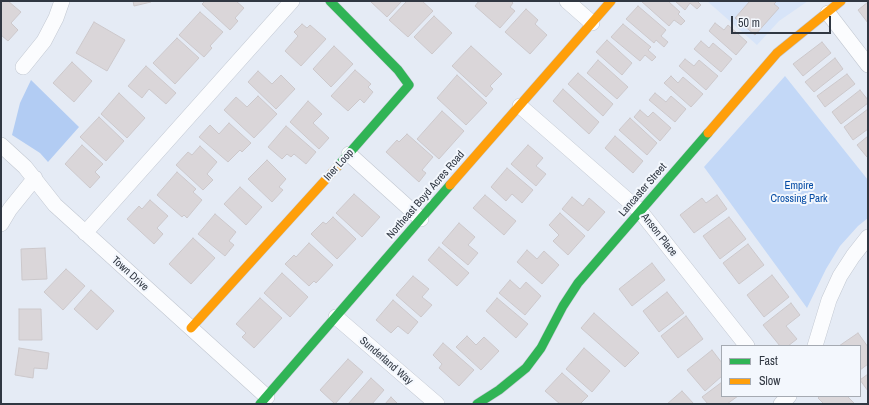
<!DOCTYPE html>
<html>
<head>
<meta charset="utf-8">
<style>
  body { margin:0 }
  #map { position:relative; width:869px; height:405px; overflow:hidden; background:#e5ebf5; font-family:"Archivo Narrow",sans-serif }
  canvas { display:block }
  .frame { position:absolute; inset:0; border:2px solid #303742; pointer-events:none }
  .legend { position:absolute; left:721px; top:345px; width:140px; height:52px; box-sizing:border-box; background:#f3f7fd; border:1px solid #a5aab2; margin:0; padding:5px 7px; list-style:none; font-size:12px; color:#303742 }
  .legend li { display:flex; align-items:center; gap:8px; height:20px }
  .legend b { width:20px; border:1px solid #a5aab2 }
  .scale { position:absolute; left:731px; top:16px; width:100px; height:18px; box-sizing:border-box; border:2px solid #303742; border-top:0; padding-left:5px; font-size:12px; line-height:14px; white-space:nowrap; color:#303742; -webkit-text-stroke:3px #f3f7fd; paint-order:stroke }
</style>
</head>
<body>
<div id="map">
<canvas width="869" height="405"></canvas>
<div class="frame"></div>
<ul class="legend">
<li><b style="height:5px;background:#30b455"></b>Fast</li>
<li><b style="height:5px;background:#ff9f0a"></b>Slow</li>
</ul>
<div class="scale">50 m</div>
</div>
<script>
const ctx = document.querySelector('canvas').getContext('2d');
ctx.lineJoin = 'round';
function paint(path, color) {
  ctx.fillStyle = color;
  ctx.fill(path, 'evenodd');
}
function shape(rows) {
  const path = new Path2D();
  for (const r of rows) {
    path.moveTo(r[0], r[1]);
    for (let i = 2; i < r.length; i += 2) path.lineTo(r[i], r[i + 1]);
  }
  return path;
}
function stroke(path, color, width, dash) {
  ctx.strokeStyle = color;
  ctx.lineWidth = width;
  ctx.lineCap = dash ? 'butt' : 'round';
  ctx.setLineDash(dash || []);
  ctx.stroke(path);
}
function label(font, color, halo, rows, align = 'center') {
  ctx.font = font + ' "Archivo Narrow",sans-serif';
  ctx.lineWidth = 4;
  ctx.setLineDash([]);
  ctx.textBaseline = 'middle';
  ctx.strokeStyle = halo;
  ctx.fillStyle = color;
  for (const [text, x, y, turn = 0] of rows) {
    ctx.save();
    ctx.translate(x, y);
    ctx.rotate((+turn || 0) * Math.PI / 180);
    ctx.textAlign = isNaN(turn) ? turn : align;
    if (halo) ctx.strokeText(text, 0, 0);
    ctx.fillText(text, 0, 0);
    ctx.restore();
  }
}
paint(shape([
  [707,1,808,1,779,21,757,45]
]), '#d7e4f8');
paint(shape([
  [785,76,868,180,868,218,858,226,840,246,826,269,807,308,704,167]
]), '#c3d8f7');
paint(shape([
  [31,80,79,127,48,162,40,153,12,135,20,103]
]), '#b2ccf3');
const building = shape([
  [1,1,8,1,21,12,11,23,18,30,8,41,1,35,1,1],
  [133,1,151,1,151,2,134,6,133,1],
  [205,1,236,1,244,8,235,18,238,21,230,30,202,4,205,1],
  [370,1,402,1,387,17,370,1],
  [407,1,422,1,433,11,408,37,389,20,407,1],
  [479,1,511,1,513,3,510,7,515,11,500,28,475,6,479,1],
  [641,1,668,1,680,12,678,14,685,21,681,25,674,20,669,26,641,1],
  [675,1,697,1,701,5,697,9,690,3,685,10,675,1],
  [750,1,777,1,774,4,779,8,755,35,735,18,750,1],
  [868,2,868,23,858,10,868,2],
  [638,6,666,30,661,36,668,42,664,47,656,40,654,43,626,19,638,6],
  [526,9,538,20,535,24,547,35,530,54,505,32,526,9],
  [200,12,223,32,210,46,212,48,204,57,179,35,200,12],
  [434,16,452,33,432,54,414,37,434,16],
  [94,22,125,40,107,71,76,53,94,22],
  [715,23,724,30,728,25,747,42,736,55,709,31,715,23],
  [302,24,307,28,310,25,326,39,301,66,285,51,298,36,294,32,302,24],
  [623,24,651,47,648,50,656,57,652,61,645,55,640,61,611,37,623,24],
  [177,38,199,58,175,84,153,63,177,38],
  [607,40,632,63,622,75,596,52,607,40],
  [701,41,709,48,713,43,732,59,721,72,694,49,701,41],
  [822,42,831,53,803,76,793,64,822,42],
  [334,46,353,64,331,87,313,69,334,46],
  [471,46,502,74,490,86,493,89,486,97,452,66,471,46],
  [835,58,843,69,814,92,805,82,835,58],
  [685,59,694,66,699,60,718,76,706,90,679,66,685,59],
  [598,60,628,87,617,99,587,73,598,60],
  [72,62,92,81,74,102,53,83,72,62],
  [146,66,176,93,166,104,149,89,142,98,128,86,146,66],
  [355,70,371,84,368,87,373,92,364,103,360,99,348,111,331,96,355,70],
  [258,71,272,84,281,75,295,89,276,109,248,82,258,71],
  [578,73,613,104,603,116,568,84,578,73],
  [847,74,855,84,825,107,817,96,847,74],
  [457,75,487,103,466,125,437,98,457,75],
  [671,76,678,83,683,77,703,94,691,107,664,83,671,76],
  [563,89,599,122,589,134,553,101,563,89],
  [860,90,868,100,868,103,841,124,832,112,860,90],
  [119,93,145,118,127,138,101,114,119,93],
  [655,93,666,102,671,96,686,109,675,122,649,100,655,93],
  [258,96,277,114,254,138,224,110,236,97,247,107,258,96],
  [308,101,322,114,313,123,329,138,319,149,290,122,308,101],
  [868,109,868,129,853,140,844,127,868,109],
  [640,110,648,117,653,112,671,128,660,141,634,117,640,110],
  [442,111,464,131,439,159,417,139,442,111],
  [99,117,124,141,106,161,80,137,99,117],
  [630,118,657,143,647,155,619,130,630,118],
  [229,123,251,143,242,152,240,150,228,162,199,137,210,125,219,134,229,123],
  [286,126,316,152,306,164,294,154,291,157,287,154,282,159,268,147,286,126],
  [407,134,433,157,422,170,426,173,419,182,386,152,397,140,399,142,407,134],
  [615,136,643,161,633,173,605,148,615,136],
  [868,136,868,156,867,157,857,145,868,136],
  [82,145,103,164,95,172,100,177,90,188,65,164,82,145],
  [528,145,543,158,536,166,546,174,536,186,511,164,528,145],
  [200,146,217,162,207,174,213,180,203,190,176,165,188,152,192,155,200,146],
  [267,160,286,179,279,187,283,190,272,202,248,179,267,160],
  [507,168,533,190,522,203,512,194,506,201,491,187,507,168],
  [177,172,196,189,193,192,202,200,187,218,184,215,182,217,157,195,177,172],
  [240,187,262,207,246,225,224,204,240,187],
  [354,194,380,217,362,237,336,213,354,194],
  [485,195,516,221,504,235,473,208,485,195],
  [717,195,727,209,694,233,680,215,702,198,706,203,717,195],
  [572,197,583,206,589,198,605,212,588,231,562,209,572,197],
  [150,200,168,216,157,228,163,234,154,244,127,219,139,206,142,209,150,200],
  [560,213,585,236,568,255,553,241,559,235,549,225,560,213],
  [215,214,236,232,229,241,234,245,225,256,198,234,215,214],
  [333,217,356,239,337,259,311,234,323,222,326,224,333,217],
  [729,217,746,239,720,259,703,236,729,217],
  [459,223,475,237,468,245,478,253,468,265,442,243,459,223],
  [193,238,215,258,191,284,169,264,193,238],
  [309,243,333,265,316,283,314,281,309,286,285,264,294,255,296,257,309,243],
  [748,244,764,265,739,284,723,263,748,244],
  [439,247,469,273,457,286,428,260,439,247],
  [45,248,47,279,22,280,21,249,45,248],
  [527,250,537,259,544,251,559,265,542,284,517,262,527,250],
  [652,263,665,280,632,306,619,289,652,263],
  [66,269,85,286,63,310,44,292,66,269],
  [282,273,308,297,290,317,264,293,282,273],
  [772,275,789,297,764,317,747,295,772,275],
  [413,276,429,289,422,297,432,305,421,317,396,295,413,276],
  [510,280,520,289,526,282,541,296,525,315,499,293,510,280],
  [91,290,114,311,97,330,74,309,91,290],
  [667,292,684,313,659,332,643,311,667,292],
  [260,298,282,318,254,348,242,337,246,333,236,324,260,298],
  [497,298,528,324,516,338,486,311,497,298],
  [393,300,418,322,408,334,398,326,391,333,376,320,393,300],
  [791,303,800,315,786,326,797,339,788,346,780,346,763,325,791,303],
  [19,309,41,309,42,340,19,340,19,309],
  [594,313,639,353,625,367,581,328,594,313],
  [686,316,703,339,678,358,661,336,686,316],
  [858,333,868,347,868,364,860,370,860,346,839,346,858,333],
  [467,336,476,345,484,337,499,351,481,370,456,347,467,336],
  [443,343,474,370,459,386,439,368,442,364,433,355,443,343],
  [19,348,49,353,47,369,34,368,33,378,15,375,19,348],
  [584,348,610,371,592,392,566,369,584,348],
  [712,350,722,363,722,376,705,391,687,370,712,350],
  [348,359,363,372,335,404,320,390,348,359],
  [562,373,588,396,580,404,560,404,545,391,562,373],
  [868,374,868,391,860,380,868,374],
  [371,378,384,390,372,404,348,404,371,378],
  [722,382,722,396,738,396,727,404,708,404,702,397,722,382],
  [682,391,694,404,667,404,682,391],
  [820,396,847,396,855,404,824,404,818,398,820,396],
  [391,397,398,404,385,404,391,397]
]);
paint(building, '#dad6d9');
stroke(building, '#ccc8cb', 1);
const street = shape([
  [567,1,592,23],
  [828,13,868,65],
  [23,67,44,41,56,18,62,1],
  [520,106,640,211,747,346],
  [1,145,25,167,55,205,267,397],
  [349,154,421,219],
  [1,224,10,209,35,178],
  [85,233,292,1],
  [336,317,437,404],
  [815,346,829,300,840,276,853,256,868,237],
  [781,404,789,396]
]);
const fast = shape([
  [330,1,398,70,409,85,338,166],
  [260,404,450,185],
  [477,404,499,390,526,368,541,348,563,306,578,283,708,133]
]);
const slow = shape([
  [708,133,777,53,841,1],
  [450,185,611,1],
  [191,328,338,166]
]);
stroke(street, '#c1c7d1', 16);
stroke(fast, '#c1c7d1', 10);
stroke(slow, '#c1c7d1', 10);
stroke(street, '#fbfcfe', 15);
stroke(fast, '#30b455', 9);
stroke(slow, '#ff9f0a', 9);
label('11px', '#303742', '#f3f7fd', [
  ["Iner Loop",339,165,-48],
  ["Lancaster Street",643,190,-49],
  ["Northeast Boyd Acres Road",426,195,-49],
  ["Anson Place",659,235,52],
  ["Town Drive",130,274,42],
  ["Sunderland Way",386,361,41]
]);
label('11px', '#054ca5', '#f3f7fd', [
  ["Empire",799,186],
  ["Crossing Park",799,199]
]);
</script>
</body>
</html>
